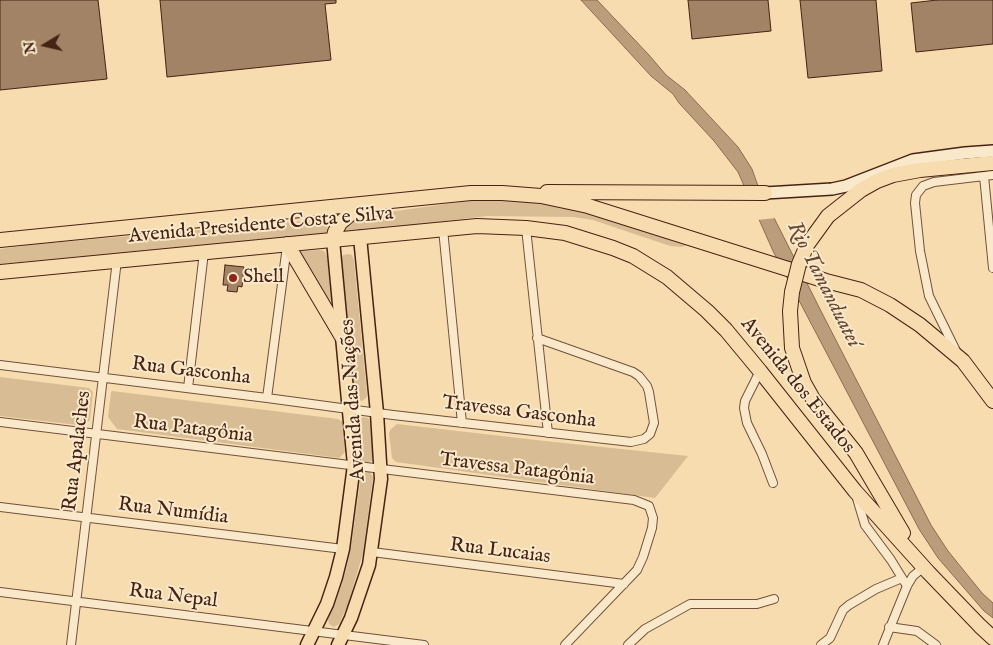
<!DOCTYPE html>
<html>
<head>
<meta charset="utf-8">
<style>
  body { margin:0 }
  #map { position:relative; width:993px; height:645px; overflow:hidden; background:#f6dcae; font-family:"IM FELL English",serif }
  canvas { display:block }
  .north { position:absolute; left:20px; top:20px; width:50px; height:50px; -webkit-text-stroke:4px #f9e8ca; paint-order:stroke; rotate:261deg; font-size:14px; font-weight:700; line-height:20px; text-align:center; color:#462315 }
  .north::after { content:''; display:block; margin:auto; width:18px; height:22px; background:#462315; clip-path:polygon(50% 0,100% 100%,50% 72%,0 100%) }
</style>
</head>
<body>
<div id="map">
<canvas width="993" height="645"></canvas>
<div class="north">N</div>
</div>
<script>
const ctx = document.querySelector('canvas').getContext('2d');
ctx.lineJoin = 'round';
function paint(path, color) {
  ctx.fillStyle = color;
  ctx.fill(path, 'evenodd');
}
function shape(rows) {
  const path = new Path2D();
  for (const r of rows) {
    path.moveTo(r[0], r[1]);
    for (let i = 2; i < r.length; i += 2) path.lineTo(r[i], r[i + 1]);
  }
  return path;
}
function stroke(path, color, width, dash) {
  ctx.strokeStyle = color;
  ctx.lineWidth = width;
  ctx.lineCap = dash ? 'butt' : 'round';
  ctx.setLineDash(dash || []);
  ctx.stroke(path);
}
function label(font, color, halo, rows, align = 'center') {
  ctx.font = font + ' "IM FELL English",serif';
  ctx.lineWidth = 4;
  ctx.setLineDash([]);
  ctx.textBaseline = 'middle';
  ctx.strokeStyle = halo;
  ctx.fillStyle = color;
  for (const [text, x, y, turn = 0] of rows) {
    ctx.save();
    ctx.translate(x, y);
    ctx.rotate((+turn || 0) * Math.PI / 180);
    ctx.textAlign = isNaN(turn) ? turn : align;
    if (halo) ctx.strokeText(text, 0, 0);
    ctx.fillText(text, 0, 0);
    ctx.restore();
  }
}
paint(shape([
  [482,199,539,201,588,212,687,245,682,247,670,246,593,220,573,217,487,216,346,233,344,230,351,221,367,215],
  [326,219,328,221,327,233,325,234,0,264,0,249,38,244],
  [320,250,324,251,327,256,331,299,330,301,327,301,299,251],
  [349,254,352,255,354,261,367,395,366,398,362,401,358,400,355,396,341,261,343,255],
  [0,377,89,388,93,392,90,420,84,425,78,425,0,416],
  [112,391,338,419,343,422,345,452,339,458,117,429,108,417,111,392],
  [364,417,368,418,370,421,373,456,372,461,367,463,363,462,361,458,357,422,359,419],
  [397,424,545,441,688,456,655,498,396,462,392,458,389,433,391,429],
  [363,472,370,472,373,477,363,553,348,604,339,624,334,627,329,624,328,619,338,595,346,570,352,541,361,476]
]), '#d8bd94');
const water = shape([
  [581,0,597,0,649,55,666,75,685,90,738,147,752,169,758,186,824,317,931,525,948,551,982,593,993,603,993,618,984,611,938,558,919,529,773,251,738,172,714,141,679,103,673,94,651,76,581,0]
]);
paint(water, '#ba9d7a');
stroke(water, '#8c6c52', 1);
paint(shape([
  [742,188,762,188,777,218,757,220]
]), '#f6dcae');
const building = shape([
  [0,0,98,0,107,79,0,90,0,0],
  [160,0,336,0,336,3,325,4,331,60,167,77,160,0],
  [688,0,768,0,771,31,692,39,688,0],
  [800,0,876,0,882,71,808,78,800,0],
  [937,0,993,0,993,44,916,52,911,3,937,0],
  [225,265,244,267,242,287,238,286,237,292,227,291,228,285,223,285,225,265]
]);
paint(building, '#a28365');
stroke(building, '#462315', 1);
const minor = shape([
  [984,176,993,268],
  [526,228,548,433],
  [443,229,462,423],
  [956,351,929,296,920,251,915,203,916,195,923,186,934,182,993,175],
  [0,365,267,398,393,415,631,442,644,439,650,434,654,423,649,392,647,386,639,376,633,372,537,338],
  [760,371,745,401,744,408,747,423,762,454,773,483],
  [188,388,204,252],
  [267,398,287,246],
  [0,422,634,500,649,506,653,518,652,528,643,557,637,570,565,645],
  [856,495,865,525,891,560,907,586],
  [0,507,343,549],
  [372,552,624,584],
  [0,592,424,645],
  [889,627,917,631,936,645],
  [71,645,117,260],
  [628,645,645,629,690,604,757,604,774,599],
  [821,645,830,638,843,610,849,605,876,589,902,578],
  [883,645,907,586,913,576,924,567]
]);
const secondary = shape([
  [765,193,832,189,846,186,913,160,965,153,993,151]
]);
const primary = shape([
  [307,645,327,604,336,577,343,549,354,465,333,240],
  [338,645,351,618,369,565,381,479,377,413,360,237]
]);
const trunk = shape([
  [547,192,765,193],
  [0,240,471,193,502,193,541,196,588,206,826,281,861,290,890,305,920,325,963,361,993,401],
  [333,240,335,232,340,223,361,205],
  [287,244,342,337],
  [807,245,828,216,861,190,877,181,893,175,920,170,993,163],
  [0,272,477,226,526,228,565,233,613,248,633,256,667,277,707,311,726,330,760,371,855,491,928,572,980,626,993,638],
  [792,292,790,311,792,348,804,383,813,399,856,453,903,533]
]);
stroke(minor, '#72513b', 10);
stroke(secondary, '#462315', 14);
stroke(primary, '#462315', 15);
stroke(trunk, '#462315', 16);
stroke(minor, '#f9e8ca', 8);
stroke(secondary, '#f9e8ca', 11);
stroke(primary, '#f6dcae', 12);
stroke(trunk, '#f6dcae', 14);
const trunkBridge = shape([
  [792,292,799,264,807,245]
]);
stroke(trunkBridge, '#462315', 16, []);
stroke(trunkBridge, '#f6dcae', 14);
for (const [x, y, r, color] of [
  [233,278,5,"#8f2418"]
]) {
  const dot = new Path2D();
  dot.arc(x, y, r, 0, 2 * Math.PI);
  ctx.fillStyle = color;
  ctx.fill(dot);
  stroke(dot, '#f9e8ca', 2);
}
label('20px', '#462315', '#f9e8ca', [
  ["Avenida Presidente Costa e Silva",261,226,-5],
  ["Rua Gasconha",191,372,7],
  ["Avenida dos Estados",797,386,51],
  ["Avenida das Nações",354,400,-94],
  ["Travessa Gasconha",519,413,7],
  ["Rua Patagônia",193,430,7],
  ["Rua Apalaches",78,451,-83],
  ["Travessa Patagônia",517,470,7],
  ["Rua Numídia",173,512,7],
  ["Rua Lucaias",500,552,7],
  ["Rua Nepal",173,597,7]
]);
label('20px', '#462315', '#f9e8ca', [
  ["Shell",243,278]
], 'left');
label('italic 21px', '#694833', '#f9e8ca', [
  ["Rio Tamanduateí",823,285,63]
]);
</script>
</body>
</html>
